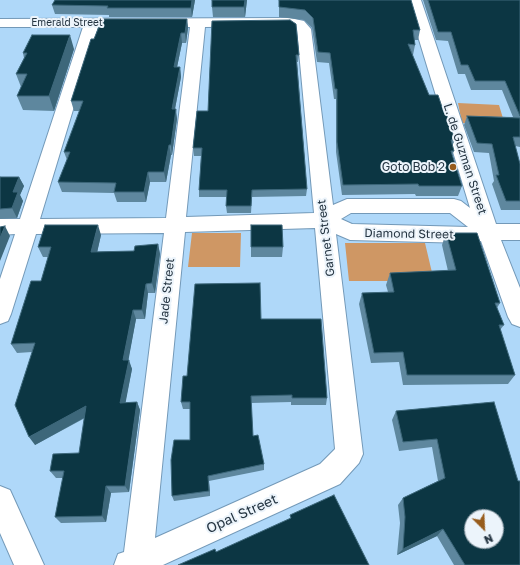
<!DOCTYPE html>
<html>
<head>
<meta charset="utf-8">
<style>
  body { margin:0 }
  #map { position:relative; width:520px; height:565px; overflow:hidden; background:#afd8f9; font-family:"Golos Text",sans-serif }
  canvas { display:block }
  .north { position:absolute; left:464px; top:509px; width:40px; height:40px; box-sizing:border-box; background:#ecf4fb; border:1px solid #9ca8b1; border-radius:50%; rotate:156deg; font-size:11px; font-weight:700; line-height:16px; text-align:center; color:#253542 }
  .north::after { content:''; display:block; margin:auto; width:14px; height:18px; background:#975c1c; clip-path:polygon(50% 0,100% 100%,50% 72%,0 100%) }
</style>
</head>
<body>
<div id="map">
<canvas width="520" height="565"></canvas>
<div class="north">N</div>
</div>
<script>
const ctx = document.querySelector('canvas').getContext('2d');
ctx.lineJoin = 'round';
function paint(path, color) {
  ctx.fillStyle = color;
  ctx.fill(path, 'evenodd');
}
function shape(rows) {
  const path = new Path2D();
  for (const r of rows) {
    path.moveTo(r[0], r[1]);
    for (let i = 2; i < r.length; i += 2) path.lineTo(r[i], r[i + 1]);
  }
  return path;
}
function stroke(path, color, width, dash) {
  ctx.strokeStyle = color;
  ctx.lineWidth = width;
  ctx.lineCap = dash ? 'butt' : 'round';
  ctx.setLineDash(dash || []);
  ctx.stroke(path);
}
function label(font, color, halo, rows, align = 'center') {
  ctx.font = font + ' "Golos Text",sans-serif';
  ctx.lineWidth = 4;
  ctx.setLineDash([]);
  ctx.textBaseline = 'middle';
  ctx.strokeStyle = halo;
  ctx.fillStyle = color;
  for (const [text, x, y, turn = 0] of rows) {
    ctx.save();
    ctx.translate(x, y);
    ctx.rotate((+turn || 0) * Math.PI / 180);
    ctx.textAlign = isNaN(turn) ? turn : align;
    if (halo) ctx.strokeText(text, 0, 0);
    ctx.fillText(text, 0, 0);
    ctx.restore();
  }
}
paint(shape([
  [458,103,499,105,505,125,462,123],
  [192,233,241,233,240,267,188,267],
  [345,243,425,243,434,281,349,281]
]), '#cf9764');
const minor = shape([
  [407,0,421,0,496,224,520,224,520,240,501,240,520,288,520,327,512,324,508,317,481,241,467,243,350,240,336,234,363,454,359,463,340,484,163,565,114,565,118,554,124,552,164,233,36,234,11,314,8,321,0,324,0,279,15,234,0,235,0,219,20,219,83,27,0,27,0,19,290,18,304,21,311,29,333,205,347,199,454,199,461,201,470,208,407,0],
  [290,26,297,30,314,213,186,217,205,27,290,26],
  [98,27,190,27,166,218,40,219,98,27],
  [351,213,450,213,468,227,352,224,341,219,351,213],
  [315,228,335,449,320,464,155,538,185,232,315,228],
  [0,486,10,490,44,565,14,565,0,533,0,486]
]);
stroke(minor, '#7399b8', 2);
paint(minor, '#fff');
paint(shape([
  [195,0,192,17,109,17,109,15,55,14,52,5],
  [247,0,245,17,213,17,212,7],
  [279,0,420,30,418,40,415,40,415,45,413,55,412,55,429,95,444,113,455,140,452,146,454,151,452,155,462,186,458,196,416,196,415,194,342,195,336,152,336,99,334,99,329,63,317,62,312,28,304,20,279,17],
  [423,0,520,0,520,147,515,146,520,164,520,210,501,210,492,184,494,181,489,153,474,152,464,125,467,116,513,117,502,90,471,90,465,74,458,74,448,41,436,40],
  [187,19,188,28,186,43,182,43,177,67,180,67,181,77,175,109,177,119,172,155,171,155,166,182,150,182,146,202,117,202,114,193,62,192,58,182,67,160,64,152,80,111,74,111,71,101,94,39],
  [212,21,299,55,298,62,297,62,307,189,306,196,252,197,251,213,227,213,226,206,227,197,199,197,199,190,201,156,194,156,193,148,208,111],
  [74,49,54,111,23,110,17,96,21,87,16,74,24,58,23,53],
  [0,177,19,177,24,186,20,195,23,201,17,218,0,219],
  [446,233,500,303,497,308,504,325,500,330,515,375,508,384,403,385,399,362,371,363,359,304,362,293,388,292,386,285,390,273,448,271,442,245],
  [101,235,97,252,134,251,158,244,160,254,155,293,148,293,145,319,136,319,128,360,132,369,125,403,137,402,140,410,129,492,111,493,106,522,61,523,55,517,63,478,56,478,50,471,79,453,85,418,35,445,32,352,17,353,11,344,41,281,48,257,43,257,38,247],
  [251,247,283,247,282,257,251,257],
  [261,319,327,398,326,405,291,405,291,402,251,403,253,436,264,464,264,470,209,481,210,496,174,501,172,496,190,440,190,409,183,409,181,402,187,376],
  [494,402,520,565,454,565,437,536,397,555,400,523,398,505,403,498,438,481,432,447,399,451,392,420,396,411]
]), '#5e879e');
paint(shape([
  [192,0,195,0,192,17,191,8],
  [245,0,247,0,245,17,244,7],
  [187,19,188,28,186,43,185,33],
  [181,33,182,43,175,77,174,67],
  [70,35,74,49,54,111,49,96],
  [180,67,181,77,173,119,172,109],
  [176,109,177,119,172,155,171,145],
  [169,145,171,155,166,182,164,172],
  [148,172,150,182,146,202,144,192],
  [19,177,24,186,20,195,23,201,17,218,12,208,13,192],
  [98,225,101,235,95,262,91,252],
  [5,226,10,236,0,261,0,238],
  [158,244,160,254,155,293,152,283],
  [146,284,148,293,145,319,142,310],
  [133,310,136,319,127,368,123,360],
  [129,360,132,369,124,411,120,403],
  [137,402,140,410,129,492,125,486],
  [86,406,91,414,35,445,29,437],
  [208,476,209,481,210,496,209,491],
  [106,486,111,493,106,522,102,516],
  [443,529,437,536,397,555,403,549]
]), '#3d677a');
const building = shape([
  [55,0,192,0,191,8,107,8,108,6,52,5,55,0],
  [212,0,245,0,244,7,212,7,212,0],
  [279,0,411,0,420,30,413,30,415,45,408,44,429,95,438,95,444,113,446,113,455,140,451,140,454,151,451,151,462,186,419,186,418,184,343,185,337,142,337,89,335,89,330,53,318,52,313,18,305,10,279,7,279,0],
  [428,0,520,0,520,116,505,81,475,81,468,65,461,65,451,32,438,32,428,0],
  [102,19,187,19,185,33,181,33,174,67,180,67,172,109,176,109,171,145,169,145,164,172,148,172,144,192,114,192,116,183,58,182,70,152,64,152,83,101,71,101,91,39,94,39,102,19],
  [290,20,296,24,299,55,296,55,307,189,252,190,251,206,226,206,227,190,199,190,202,148,193,148,197,111,208,111,212,21,290,20],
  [32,35,70,35,49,96,17,96,27,74,16,74,27,53,23,53,32,35],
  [467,116,520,118,520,137,513,137,520,164,520,201,506,201,496,175,499,175,492,144,477,143,467,116],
  [0,177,19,177,13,192,18,192,12,208,0,209,0,177],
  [45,225,98,225,91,252,134,251,135,246,158,244,152,283,146,284,142,310,133,310,123,360,129,360,120,403,137,402,125,486,106,486,102,516,55,517,64,471,50,471,53,454,79,453,86,406,29,437,15,405,35,343,11,344,31,281,41,281,51,247,38,247,45,225],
  [251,225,282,225,283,247,251,247,251,225],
  [5,226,0,238,0,227,5,226],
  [446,233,477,233,500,303,495,303,504,325,499,325,515,375,407,375,403,352,374,353,362,293,394,292,390,273,456,270,446,233],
  [260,283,261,319,321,319,327,398,292,398,292,395,251,396,253,436,258,435,264,464,208,476,209,491,172,496,171,460,174,440,190,440,190,402,181,402,183,376,187,376,195,284,260,283],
  [494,402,518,481,520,481,520,565,465,565,443,529,403,549,405,517,403,498,445,478,437,439,403,442,396,411,494,402],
  [472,517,496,517,496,541,472,541,472,517],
  [334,495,369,565,178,565,215,549,216,552,291,518,290,515,334,495]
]);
paint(building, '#0c3643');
stroke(building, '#3d677a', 1);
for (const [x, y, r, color] of [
  [453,167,4,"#975c1c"]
]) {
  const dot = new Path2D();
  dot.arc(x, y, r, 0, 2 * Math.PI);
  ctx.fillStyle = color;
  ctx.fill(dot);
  stroke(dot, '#ecf4fb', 1.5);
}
label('10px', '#253542', '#ecf4fb', [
  ["Emerald Street",67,23]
]);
label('12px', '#253542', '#ecf4fb', [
  ["L. de Guzman Street",465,159,72],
  ["Diamond Street",409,234,1],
  ["Garnet Street",326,238,-97],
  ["Jade Street",167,291,-84]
]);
label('12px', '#253542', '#ecf4fb', [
  ["Goto Bob 2",445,167]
], 'right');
label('14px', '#253542', '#ecf4fb', [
  ["Opal Street",242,514,-24]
]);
</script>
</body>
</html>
